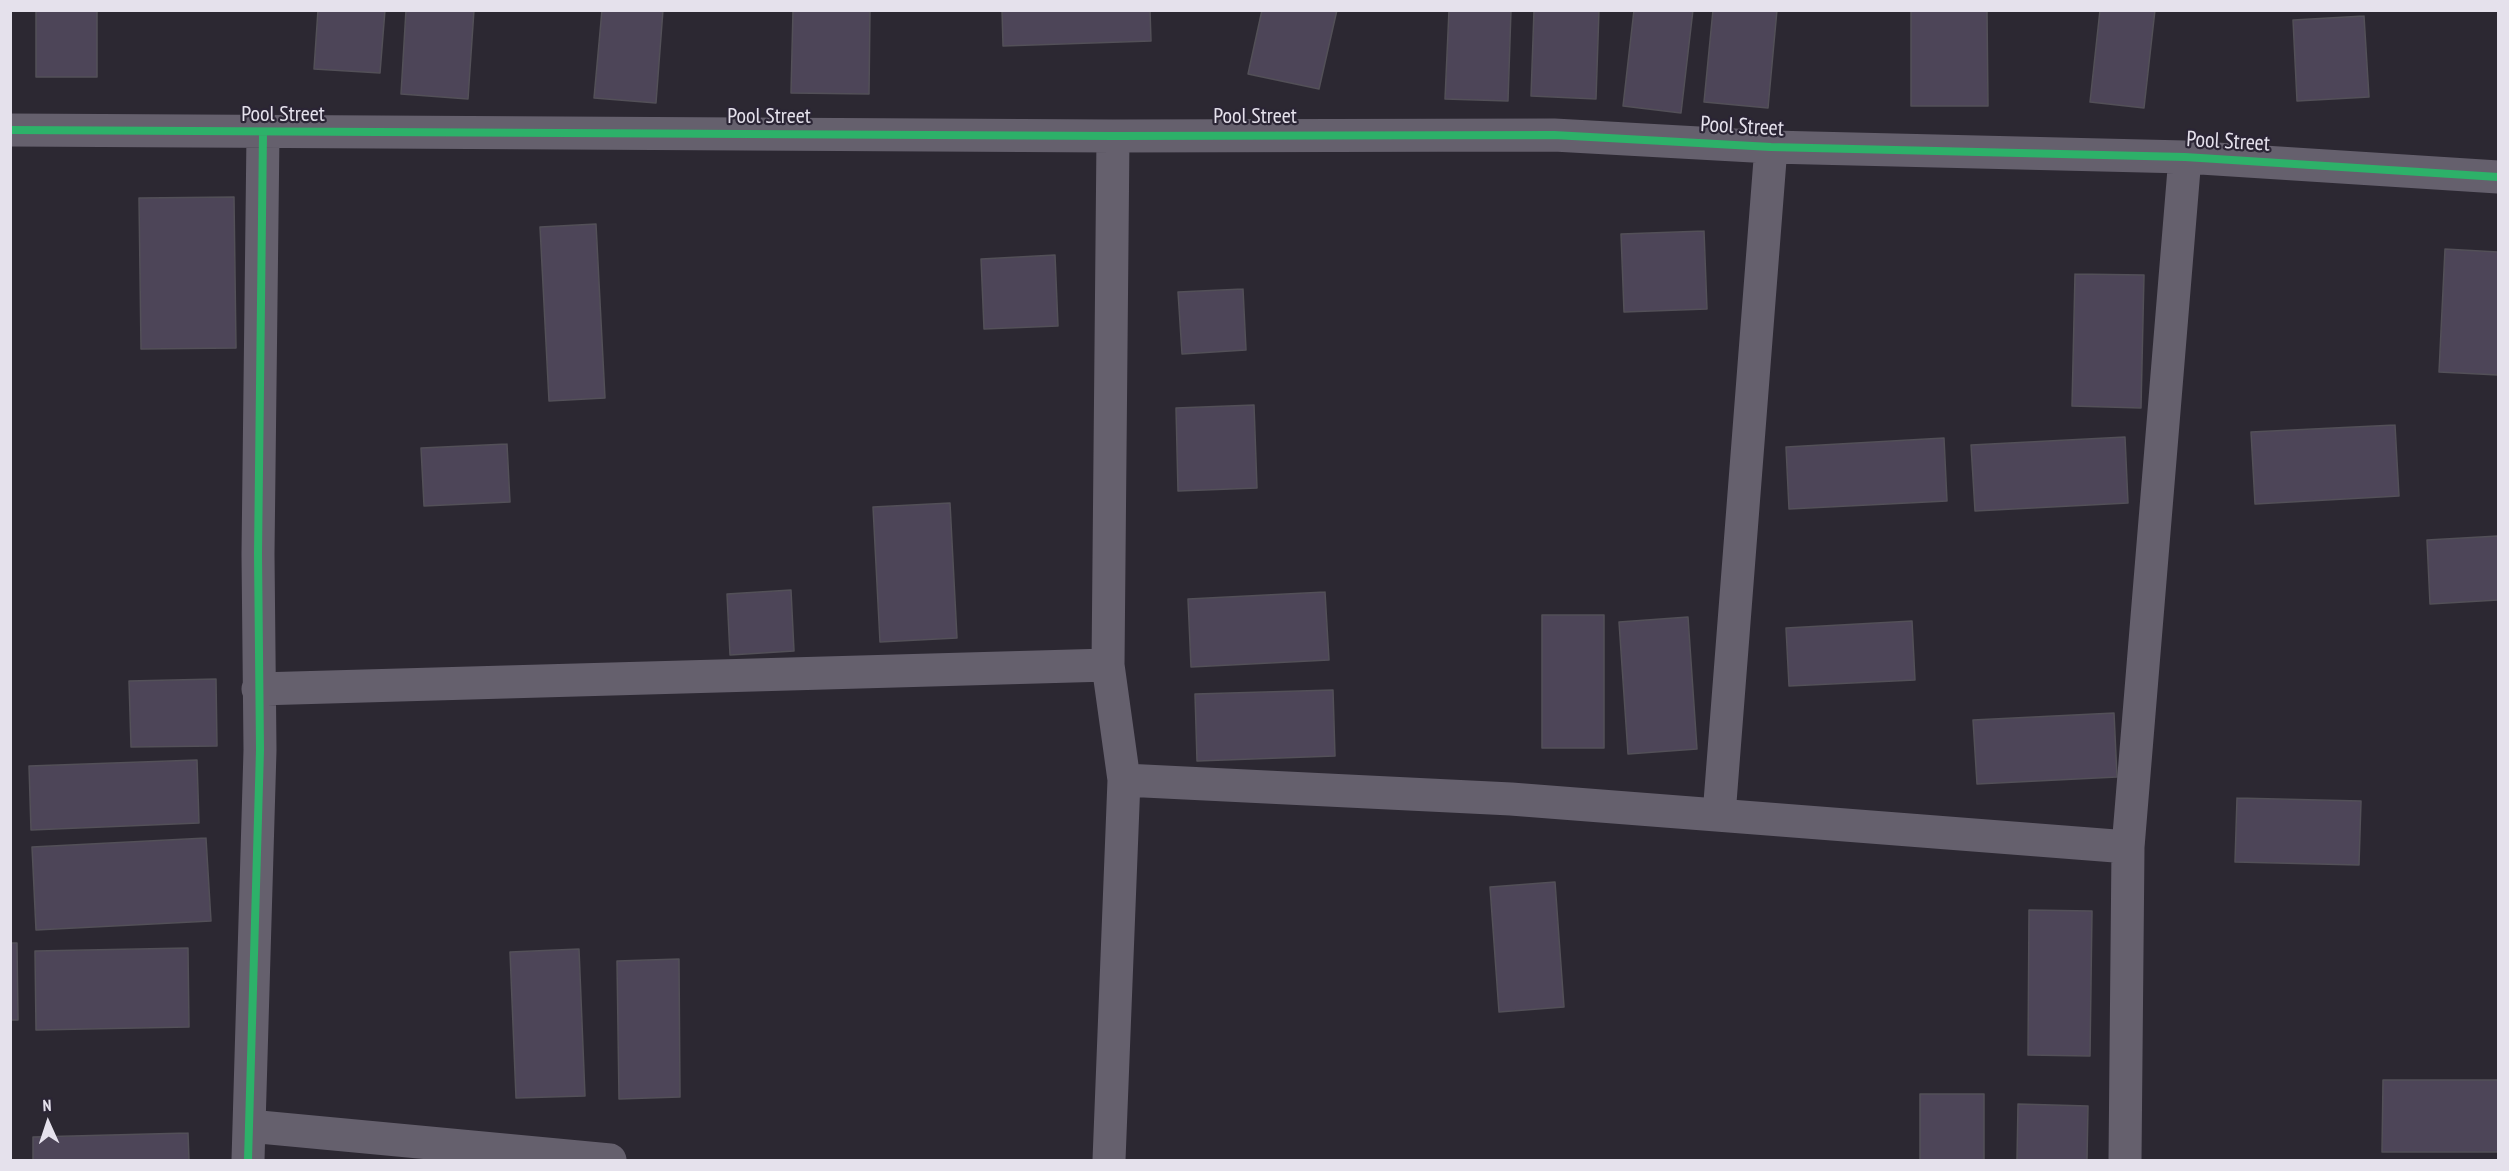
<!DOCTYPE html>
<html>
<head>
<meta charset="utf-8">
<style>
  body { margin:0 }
  #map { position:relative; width:2509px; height:1171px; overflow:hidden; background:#2c2832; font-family:"PT Sans Narrow",sans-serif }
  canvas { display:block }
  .frame { position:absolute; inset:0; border:12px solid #e5e1ec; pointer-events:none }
  .north { position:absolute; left:18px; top:1093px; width:60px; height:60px; -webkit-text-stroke:4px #2b2535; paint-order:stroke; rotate:357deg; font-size:16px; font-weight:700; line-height:24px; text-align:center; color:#e5e1ec }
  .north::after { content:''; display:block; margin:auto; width:21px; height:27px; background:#e5e1ec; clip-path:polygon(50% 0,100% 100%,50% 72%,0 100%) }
</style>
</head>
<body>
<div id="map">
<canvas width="2509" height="1171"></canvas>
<div class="frame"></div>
<div class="north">N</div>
</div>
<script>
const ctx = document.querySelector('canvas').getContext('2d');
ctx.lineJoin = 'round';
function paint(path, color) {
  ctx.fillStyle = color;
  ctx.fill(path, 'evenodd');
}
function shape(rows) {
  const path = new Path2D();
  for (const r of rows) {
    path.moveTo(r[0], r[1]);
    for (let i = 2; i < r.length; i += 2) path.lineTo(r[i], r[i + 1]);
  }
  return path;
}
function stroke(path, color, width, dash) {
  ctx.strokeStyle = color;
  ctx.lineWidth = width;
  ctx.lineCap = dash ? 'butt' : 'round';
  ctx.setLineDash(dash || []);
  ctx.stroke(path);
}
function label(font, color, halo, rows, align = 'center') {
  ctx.font = font + ' "PT Sans Narrow",sans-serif';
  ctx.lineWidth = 4.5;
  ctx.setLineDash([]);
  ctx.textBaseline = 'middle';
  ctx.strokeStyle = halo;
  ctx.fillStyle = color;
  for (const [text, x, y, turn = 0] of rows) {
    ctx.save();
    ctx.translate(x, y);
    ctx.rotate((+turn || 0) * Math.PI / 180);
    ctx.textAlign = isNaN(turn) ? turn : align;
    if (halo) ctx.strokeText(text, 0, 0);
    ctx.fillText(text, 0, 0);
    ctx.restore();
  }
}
const building = shape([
  [36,10,97,10,97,77,36,77,36,10],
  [318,10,385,10,380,73,314,69,318,10],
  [406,10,474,10,468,99,401,94,406,10],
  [602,10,663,10,656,103,594,98,602,10],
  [793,10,870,10,869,94,791,93,793,10],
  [1002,10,1150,10,1151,41,1003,46,1002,10],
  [1262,10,1337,10,1319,89,1248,74,1262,10],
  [1449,10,1511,10,1508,101,1445,99,1449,10],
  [1534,10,1599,10,1596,99,1531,96,1534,10],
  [1634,10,1693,10,1681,113,1623,106,1634,10],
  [1713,10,1777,10,1768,108,1704,102,1713,10],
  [1911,10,1987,10,1988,106,1911,106,1911,10],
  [2100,10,2155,10,2144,108,2090,102,2100,10],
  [2364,16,2369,97,2297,101,2293,20,2364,16],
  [234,197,236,348,141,349,139,198,234,197],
  [596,224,605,398,549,401,540,227,596,224],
  [1704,231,1707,309,1624,312,1621,234,1704,231],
  [2445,249,2498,252,2498,375,2439,372,2445,249],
  [1055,255,1058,326,984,329,981,259,1055,255],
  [2075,274,2144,275,2141,408,2072,406,2075,274],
  [1243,289,1246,350,1182,354,1178,292,1243,289],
  [1254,405,1257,488,1178,491,1176,408,1254,405],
  [2395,425,2399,496,2255,504,2251,432,2395,425],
  [2125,437,2128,503,1975,511,1971,445,2125,437],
  [1944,438,1947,501,1789,509,1786,447,1944,438],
  [507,444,510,502,424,506,421,448,507,444],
  [950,503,957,638,880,642,873,507,950,503],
  [2498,536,2498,600,2430,604,2427,540,2498,536],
  [791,590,794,651,730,655,727,594,791,590],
  [1325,592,1329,660,1191,667,1188,599,1325,592],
  [1542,615,1604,615,1604,748,1542,748,1542,615],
  [1688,617,1697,749,1628,754,1619,622,1688,617],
  [1912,621,1915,680,1789,686,1786,628,1912,621],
  [216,679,217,746,131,747,129,681,216,679],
  [1333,690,1335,756,1197,761,1195,694,1333,690],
  [2114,713,2117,777,1977,784,1973,720,2114,713],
  [197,760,199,823,31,830,29,766,197,760],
  [2237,798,2361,801,2359,865,2235,862,2237,798],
  [206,838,211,921,36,930,32,847,206,838],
  [1555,882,1564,1007,1499,1012,1490,887,1555,882],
  [2029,910,2092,911,2090,1056,2028,1055,2029,910],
  [10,943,17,943,18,1020,10,1020,10,943],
  [188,948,189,1027,36,1030,35,951,188,948],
  [579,949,585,1096,516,1098,510,952,579,949],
  [679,959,680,1097,619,1099,617,961,679,959],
  [2383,1080,2498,1080,2498,1152,2382,1152,2383,1080],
  [1920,1094,1984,1094,1984,1160,1920,1160,1920,1094],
  [2018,1104,2088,1106,2087,1160,2017,1160,2018,1104],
  [188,1133,189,1160,33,1160,33,1137,188,1133]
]);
paint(building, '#4d4558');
stroke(building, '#535058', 1.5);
stroke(shape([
  [10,130,1113,136,1554,135,1771,147,2185,157,2498,177],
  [258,689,1108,665],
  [1124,780,1511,799,2128,847],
  [1719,815,1771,147],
  [249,1126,610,1160],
  [248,1160,260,750,258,554,263,133],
  [1109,1160,1124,780,1108,665,1113,136],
  [2125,1160,2128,847,2185,157]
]), '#65606d', 33);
stroke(shape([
  [10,130,1113,136,1554,135,1771,147,2185,157,2498,177],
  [248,1160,260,750,258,554,263,133]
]), '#2db169', 8);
label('22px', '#e5e1ec', '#2b2535', [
  ["Pool Street",283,115],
  ["Pool Street",769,117],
  ["Pool Street",1255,117],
  ["Pool Street",1742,127,3],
  ["Pool Street",2228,142,3]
]);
</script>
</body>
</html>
